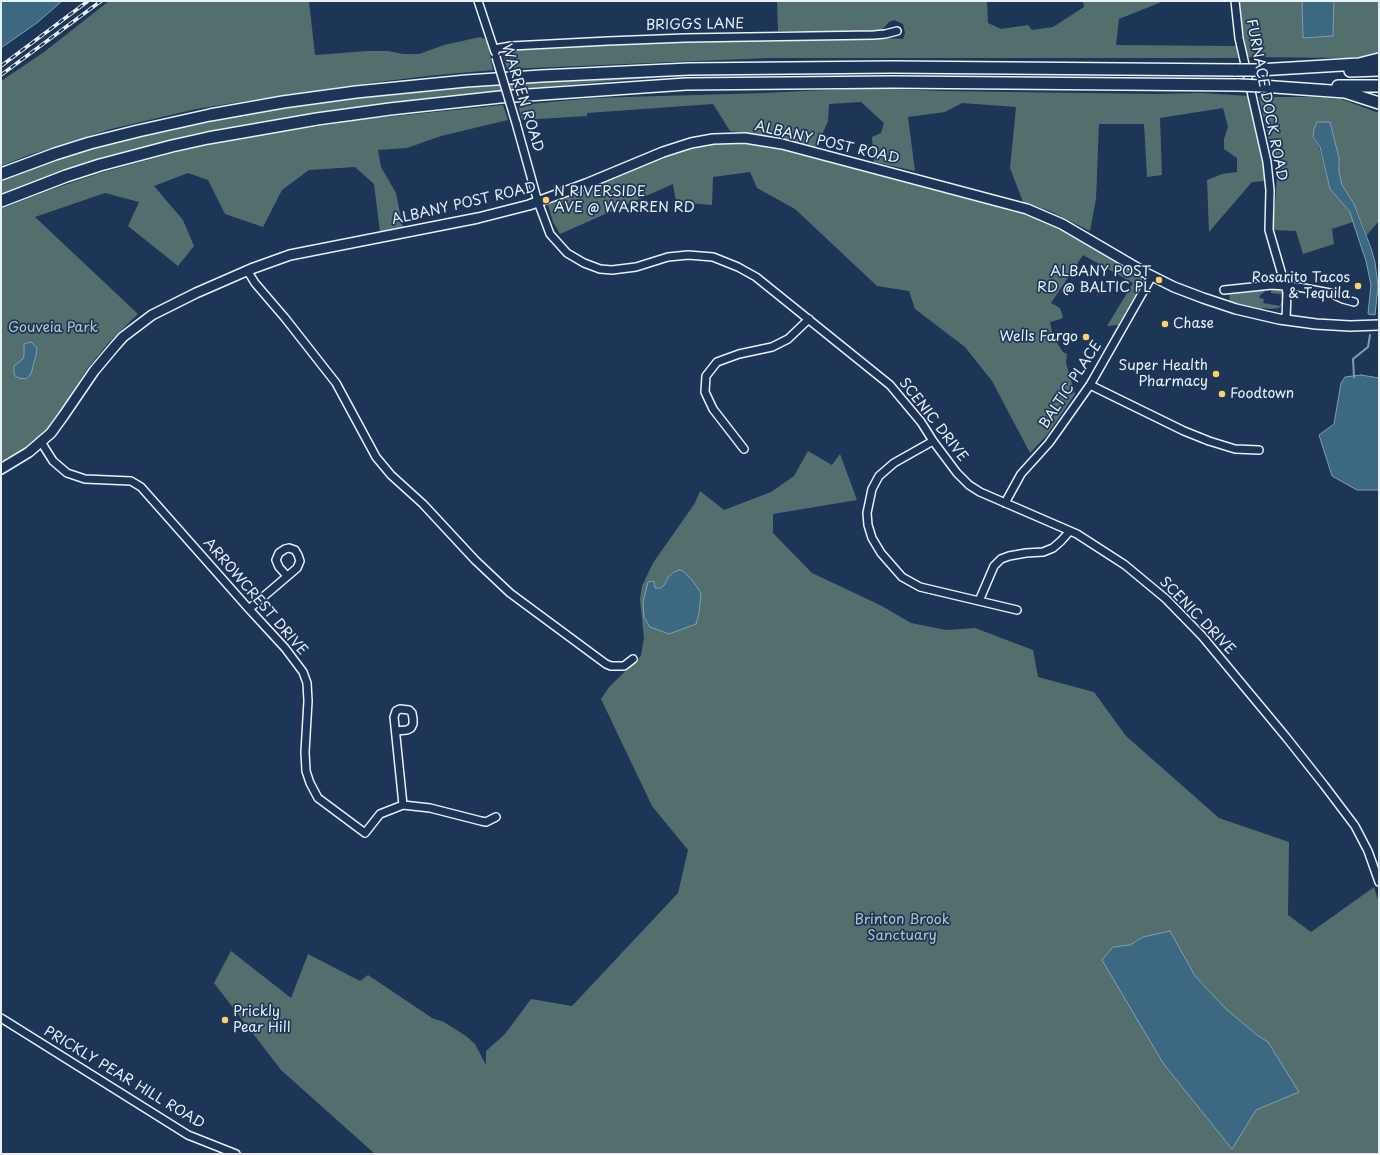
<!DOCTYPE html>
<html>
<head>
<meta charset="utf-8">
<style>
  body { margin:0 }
  #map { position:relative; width:1380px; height:1155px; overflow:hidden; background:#1d3557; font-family:"Playpen Sans",sans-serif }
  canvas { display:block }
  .frame { position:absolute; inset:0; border:2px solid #e8f1f8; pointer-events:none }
</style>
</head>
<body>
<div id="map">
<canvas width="1380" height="1155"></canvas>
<div class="frame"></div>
</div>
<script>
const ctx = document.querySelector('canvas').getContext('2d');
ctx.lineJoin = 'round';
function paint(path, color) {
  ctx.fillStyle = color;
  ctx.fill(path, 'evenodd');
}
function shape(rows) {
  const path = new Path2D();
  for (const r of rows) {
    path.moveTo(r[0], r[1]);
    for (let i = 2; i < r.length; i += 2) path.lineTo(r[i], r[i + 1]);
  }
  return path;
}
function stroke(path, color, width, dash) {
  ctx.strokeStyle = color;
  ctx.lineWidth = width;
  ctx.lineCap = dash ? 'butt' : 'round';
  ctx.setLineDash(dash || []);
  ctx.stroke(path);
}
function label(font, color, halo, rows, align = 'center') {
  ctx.font = font + ' "Playpen Sans",sans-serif';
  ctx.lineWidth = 3.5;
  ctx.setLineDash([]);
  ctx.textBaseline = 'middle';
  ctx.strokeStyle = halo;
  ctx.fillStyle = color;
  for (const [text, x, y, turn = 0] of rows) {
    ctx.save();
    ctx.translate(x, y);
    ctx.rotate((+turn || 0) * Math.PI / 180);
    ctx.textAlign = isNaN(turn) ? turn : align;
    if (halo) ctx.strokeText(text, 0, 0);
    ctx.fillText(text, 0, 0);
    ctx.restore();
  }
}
paint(shape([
  [109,1,309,1,315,55,367,51,388,51,403,54,419,54,444,45,480,37,485,39,488,44,493,70,427,76,370,83,285,95,196,109,111,129,29,155,1,166,1,81,44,52],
  [777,1,987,1,988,23,1001,29,1028,25,1032,30,1053,27,1084,7,1083,1,1164,1,1119,19,1116,45,1236,46,1238,58,768,58,507,69,503,54,504,52,513,50,657,42,790,39,884,38,903,39,905,33,903,24,894,20,889,22,881,31,875,32,778,31],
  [1240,1,1379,1,1379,52,1368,56,1351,58,1248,57,1242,25],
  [655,75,655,78,623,80,534,88,397,103,304,116,227,129,181,139,101,159,40,180,1,196,1,180,36,165,96,146,142,133,302,103,439,88],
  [869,88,942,91,1156,94,1202,93,1248,96,1257,129,1266,181,1252,182,1209,232,1207,180,1222,174,1237,172,1237,158,1224,149,1224,139,1228,127,1223,108,1160,118,1162,175,1147,177,1144,124,1099,124,1096,199,1090,231,1050,211,1023,202,1010,168,1016,107,962,103,945,112,908,117,915,171,874,162,872,137,881,133,884,123,861,102,829,104,828,121,817,147,771,136,730,131,713,104,587,113,587,116,522,120,518,105,594,98,763,93],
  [1259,97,1312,97,1341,99,1379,113,1379,221,1367,235,1354,204,1342,185,1339,172,1339,158,1330,122,1313,137,1319,147,1330,189,1350,212,1353,222,1332,229,1334,244,1303,254,1296,231,1273,230,1278,164,1273,158],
  [503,105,508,120,441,136,407,148,378,150,381,167,396,193,403,228,380,232,374,184,355,167,309,170,282,190,263,227,225,214,208,180,188,173,154,186,183,220,194,246,178,266,128,226,139,202,105,193,35,217,138,314,110,341,87,369,63,407,48,428,32,443,10,459,1,463,1,209,50,190,100,173,192,148,242,138,366,119],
  [727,142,758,144,781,148,1006,207,1047,222,1083,241,1137,274,1142,277,1142,283,1118,325,1108,326,1107,326,1133,283,1083,255,1051,303,1060,308,1063,317,1061,319,1050,322,1052,332,1057,343,1063,352,1067,354,1066,363,1075,394,1047,435,1030,453,992,381,965,347,915,309,909,291,877,286,795,209,757,188,750,172,713,177,712,205,676,202,673,184,560,234,553,222,548,205,577,194,679,150,700,145],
  [1279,288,1283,292,1283,303,1279,308,1271,309,1263,308,1262,309,1229,302,1230,293,1263,290,1265,292,1261,294,1259,298,1264,299,1263,303,1280,306,1282,301,1281,294,1271,293,1271,291,1272,289],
  [808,451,832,465,840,454,857,500,773,514,773,533,812,573,882,606,911,623,946,630,975,628,1033,650,1038,677,1094,692,1126,736,1219,818,1289,842,1288,915,1311,932,1374,887,1379,903,1379,1154,375,1154,281,1070,214,983,231,951,291,998,308,954,360,981,368,975,432,1018,444,1022,466,1036,475,1044,486,1065,486,1051,505,1034,531,999,572,1006,678,893,688,850,652,806,601,699,609,687,641,656,644,638,640,599,642,586,653,563,695,503,700,491,724,510,771,492,794,476]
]), '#536f6d');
const water = shape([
  [1,1,62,1,38,22,1,48,1,1],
  [1302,1,1334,1,1333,36,1303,38,1302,1],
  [1317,122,1330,122,1339,158,1339,172,1342,185,1354,204,1371,248,1375,262,1378,286,1375,315,1368,314,1371,285,1366,261,1353,222,1350,212,1330,189,1320,147,1313,137,1314,129,1317,122],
  [31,342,37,348,36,355,31,374,26,379,19,378,15,376,14,374,14,366,23,359,24,355,24,344,31,342],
  [1361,375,1379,378,1379,490,1357,490,1332,476,1319,435,1334,424,1341,383,1345,377,1361,375],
  [679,570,683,571,692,580,701,593,699,613,696,624,669,634,650,627,644,617,643,602,648,582,654,581,655,588,661,588,665,584,668,577,674,572,679,570],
  [1170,931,1195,976,1226,1009,1257,1035,1268,1042,1299,1092,1256,1110,1232,1149,1163,1063,1102,960,1113,947,1130,945,1143,937,1170,931]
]);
paint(water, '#3c6882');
stroke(water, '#819fb1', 1);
stroke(shape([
  [1354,377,1353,359,1368,347,1370,335]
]), '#819fb1', 2);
const minor = shape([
  [478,1,495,52],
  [1235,1,1239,38,1267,162,1270,190,1269,230,1287,292,1286,320],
  [494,49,511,46,608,41,685,38,874,35,885,34,897,31],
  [516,123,538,202,550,234,567,253,584,263,600,269,612,270,636,267,668,257,688,255,713,257,738,267,756,277,890,385,921,422,933,441,957,473,969,485,980,492,1077,534,1125,565,1166,599,1202,636,1286,737,1324,785,1355,826,1368,851,1379,882],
  [247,270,255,283,285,318,336,383,376,457,391,475,423,504,475,560,510,593,606,664,611,666,624,666,633,659],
  [1224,290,1272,285,1298,287,1330,293,1343,299,1354,302],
  [1090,385,1184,431,1209,441,1235,449,1259,450],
  [933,441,894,463,879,476,872,489,867,513,868,525,872,538,881,553,902,577,920,587,1017,610],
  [41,442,53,461,67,473,85,479,131,481,141,487,249,609,285,648,303,672,307,683,308,701,305,752,306,771,310,783,318,798,365,833,380,814,403,805,430,808,481,821,486,822,496,817],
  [744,449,713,409,705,392,706,376,717,362,739,354,772,347,788,339,809,319],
  [1005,503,1021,474,1049,443,1090,385,1152,276],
  [979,601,994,566,1001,559,1009,556,1026,553,1043,552,1053,548,1061,541,1069,532],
  [249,609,297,568,300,561,298,555,295,550,289,548,285,549,279,553,276,560,279,567,287,576],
  [396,731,407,730,411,728,413,724,413,719,412,713,409,710,400,709,396,711,394,717,403,805],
  [1,1018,188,1135,236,1154]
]);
const major = shape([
  [1,469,29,452,51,433,64,415,94,371,115,346,123,337,152,315,196,293,251,269,290,255,478,218,529,205,586,184,663,152,691,143,713,139,745,138,782,144,1027,209,1062,224,1144,272,1174,287,1203,298,1236,309,1279,319,1316,324,1350,326,1379,325]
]);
const highway = shape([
  [1258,70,1359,64,1379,59],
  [1350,71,1379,70],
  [1261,86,1345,92,1379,103],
  [1338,86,1379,86],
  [1,174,55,154,90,143,138,131,210,115,283,102,356,92,466,81,541,76,689,69,892,67,1236,70],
  [1,201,66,176,100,165,172,146,208,138,317,119,390,109,500,97,686,84,892,82,1239,85]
]);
stroke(minor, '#e8f1f8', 10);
stroke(major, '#e8f1f8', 12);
stroke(highway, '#e8f1f8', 14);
stroke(minor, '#1d3557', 7);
stroke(major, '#1d3557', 9);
stroke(highway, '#1d3557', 11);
const rail = shape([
  [1,66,88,1],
  [1,75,101,1]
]);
stroke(rail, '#e8f1f8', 3.5);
stroke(rail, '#1d3557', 2, [6]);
const minorBridge = shape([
  [496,57,516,123]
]);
const highwayBridge = shape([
  [1236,70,1258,70],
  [1239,85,1261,86]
]);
stroke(minorBridge, '#e8f1f8', 10, []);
stroke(highwayBridge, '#e8f1f8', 14, []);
stroke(minorBridge, '#1d3557', 7);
stroke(highwayBridge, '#1d3557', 11);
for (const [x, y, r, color] of [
  [546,200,4,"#ffd166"],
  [1159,280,4,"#ffd166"],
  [1358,286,4,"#ffd166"],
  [1165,324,4,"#ffd166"],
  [1086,337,4,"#ffd166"],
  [1216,374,4,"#ffd166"],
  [1222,394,4,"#ffd166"],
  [225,1020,4,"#ffd166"]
]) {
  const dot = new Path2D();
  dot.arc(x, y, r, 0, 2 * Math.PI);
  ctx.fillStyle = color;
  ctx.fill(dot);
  stroke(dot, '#1d3557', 1.5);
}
label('14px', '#e8f1f8', '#1d3557', [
  ["BRIGGS LANE",695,25,-1],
  ["WARREN ROAD",522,98,73],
  ["FURNACE DOCK ROAD",1266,100,79],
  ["ALBANY POST ROAD",827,143,13],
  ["ALBANY POST ROAD",464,204,-13],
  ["BALTIC PLACE",1071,385,-57],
  ["SCENIC DRIVE",933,420,52],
  ["ARROWCREST DRIVE",255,597,49],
  ["SCENIC DRIVE",1197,616,46],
  ["PRICKLY PEAR HILL ROAD",124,1078,31]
]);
label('14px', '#e8f1f8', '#1d3557', [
  ["N RIVERSIDE",554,192],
  ["AVE @ WARREN RD",554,208],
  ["ALBANY POST",1151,272,"right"],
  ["RD @ BALTIC PL",1151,288,"right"],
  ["Rosarito Tacos",1350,278,"right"],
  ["& Tequila",1350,294,"right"],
  ["Chase",1173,324],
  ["Wells Fargo",1078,337,"right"],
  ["Super Health",1208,366,"right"],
  ["Pharmacy",1208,382,"right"],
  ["Foodtown",1230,394],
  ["Prickly",233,1012],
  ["Pear Hill",233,1028]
], 'left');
label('14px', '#b4c4c7', '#1d3557', [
  ["Gouveia Park",53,328],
  ["Brinton Brook",902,920],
  ["Sanctuary",902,936]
]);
</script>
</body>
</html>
